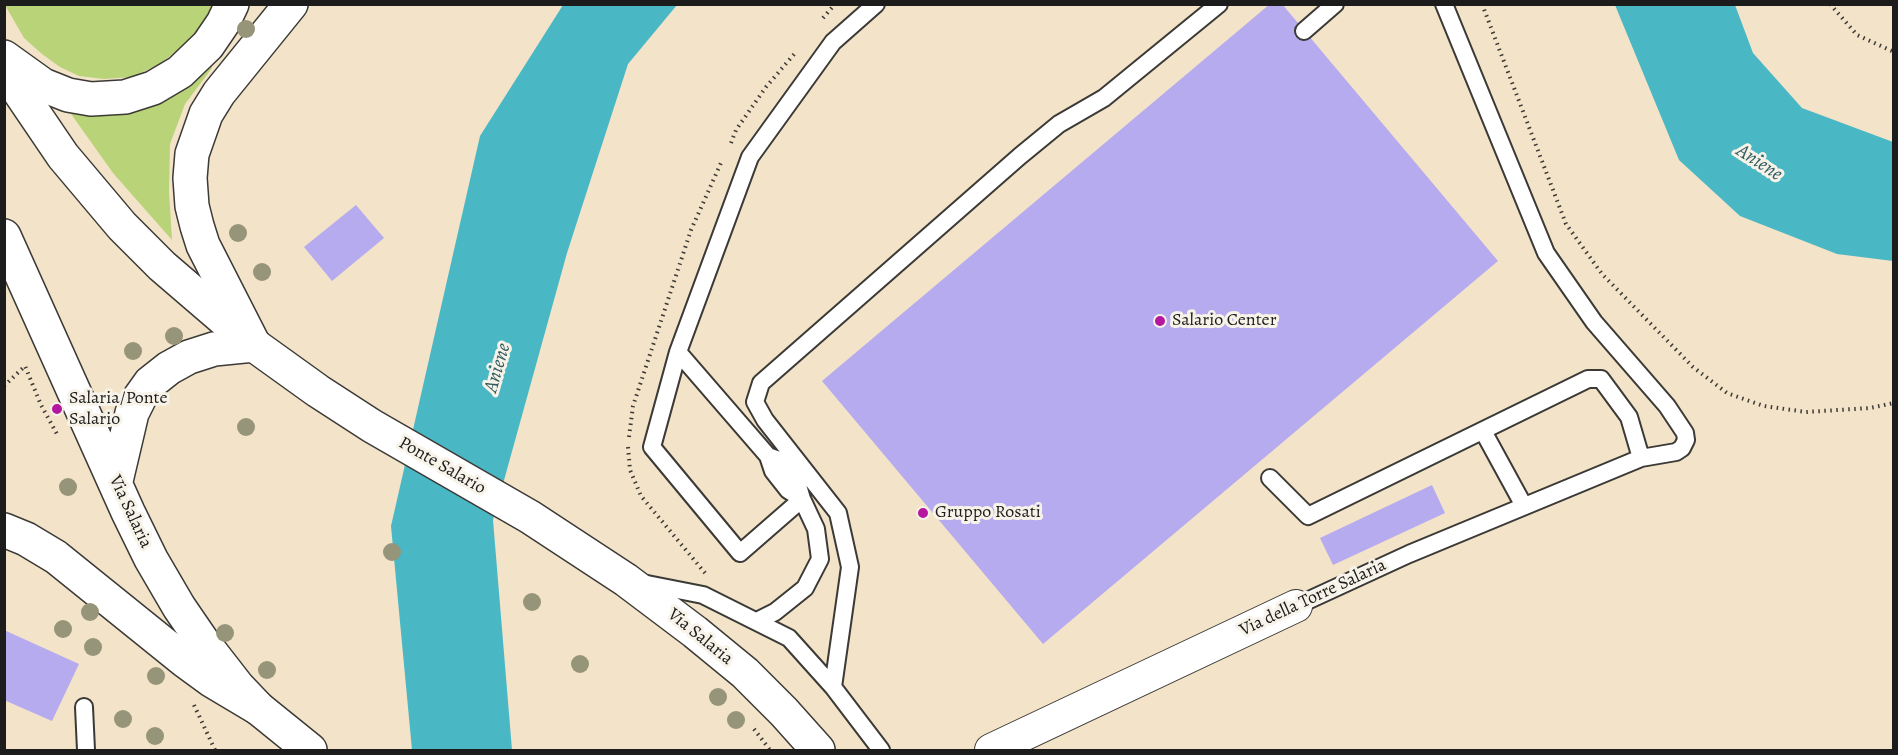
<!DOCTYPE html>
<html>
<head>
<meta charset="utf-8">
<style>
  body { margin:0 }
  #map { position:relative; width:1898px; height:755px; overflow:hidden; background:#f2e3c9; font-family:Alegreya,serif }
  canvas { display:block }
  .frame { position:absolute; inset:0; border:6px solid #1c1c1c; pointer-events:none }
</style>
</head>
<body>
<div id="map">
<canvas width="1898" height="755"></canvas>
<div class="frame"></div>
</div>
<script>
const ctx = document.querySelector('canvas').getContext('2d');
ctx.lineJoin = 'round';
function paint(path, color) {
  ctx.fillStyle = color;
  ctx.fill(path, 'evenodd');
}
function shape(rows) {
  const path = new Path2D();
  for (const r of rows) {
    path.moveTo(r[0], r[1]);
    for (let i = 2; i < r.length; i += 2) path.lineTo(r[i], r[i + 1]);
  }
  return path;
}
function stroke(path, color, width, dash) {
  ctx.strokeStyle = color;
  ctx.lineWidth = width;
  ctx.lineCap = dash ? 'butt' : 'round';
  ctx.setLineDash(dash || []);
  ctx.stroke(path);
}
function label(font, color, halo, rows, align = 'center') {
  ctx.font = font + ' Alegreya,serif';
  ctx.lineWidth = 6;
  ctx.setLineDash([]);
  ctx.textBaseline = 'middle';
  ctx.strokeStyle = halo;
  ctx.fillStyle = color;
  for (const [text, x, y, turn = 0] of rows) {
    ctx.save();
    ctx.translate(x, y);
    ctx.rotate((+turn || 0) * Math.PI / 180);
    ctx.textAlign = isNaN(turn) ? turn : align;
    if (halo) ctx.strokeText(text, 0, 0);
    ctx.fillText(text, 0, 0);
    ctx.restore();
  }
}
paint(shape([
  [5,5,213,5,203,24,190,40,160,64,132,77,104,79,79,76,60,67,42,54,24,38],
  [211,66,212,68,185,104,170,144,169,192,172,240,113,173,59,97,193,80]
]), '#b8d378');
paint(shape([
  [563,5,677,5,628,64,567,253,493,520,512,750,412,750,391,526,480,136],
  [1615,5,1735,5,1753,53,1802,108,1893,142,1893,261,1837,254,1740,216,1679,160]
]), '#4ab7c5');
paint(shape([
  [1270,4,1282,4,1498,261,1043,644,822,381],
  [356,205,384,238,332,281,304,247],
  [1432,485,1445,513,1333,565,1320,538],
  [4,630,79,664,52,721,4,700]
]), '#b6abee');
const service = shape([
  [1304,31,1335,4],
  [678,352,652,447,740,553,802,499,797,482,779,460,768,456],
  [1483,431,1524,506],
  [1270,478,1308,516,1588,379,1601,379,1629,417,1641,458],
  [642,583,703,595,789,638,833,687],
  [1296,606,1409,554,1641,458,1676,452,1682,448,1686,440,1685,433,1667,406,1594,322,1546,253,1444,4],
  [757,621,775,612,805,588,820,559,816,529,802,499,788,490,773,471,768,456,678,352,750,157,833,42,876,4],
  [84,707,86,750],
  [881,750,833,687,850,567,838,513,765,420,755,402,761,383,1020,156,1059,124,1104,98,1219,4]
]);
const minor = shape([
  [991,750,1296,606]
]);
const primary = shape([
  [4,69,63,156,122,226,162,266,254,345,318,391,372,426,530,517,626,580,695,632,745,673,784,712,818,750],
  [4,236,128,512,151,559,179,607,203,642,238,687,258,708,310,750],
  [116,481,132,413,140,397,150,383,169,368,189,357,214,349,254,345]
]);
const trunk = shape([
  [4,57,43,85,68,95,91,99,125,97,153,88,180,72,208,45,223,23,232,4],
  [254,345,203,245,197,226,192,206,190,178,192,154,206,114,219,93,291,4],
  [4,530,26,539,56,557,185,661,211,680,258,708]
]);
stroke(service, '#3c3a36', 20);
stroke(minor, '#3c3a36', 34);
stroke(primary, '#3c3a36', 36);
stroke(trunk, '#3c3a36', 36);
stroke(shape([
  [1482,4,1566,224,1602,274,1693,367,1727,393,1764,406,1806,412,1870,408,1894,403],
  [1830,4,1857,35,1894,52],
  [823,18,835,4],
  [731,143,736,130,766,87,796,52],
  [4,386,25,366,41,405,58,436],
  [629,437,633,406,691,230,721,163],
  [628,447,630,470,641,496,705,573],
  [194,705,215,750],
  [754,729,770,750]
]), '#3c3a36', 4, [1.5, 4.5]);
stroke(service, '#fff', 16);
stroke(minor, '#fff', 32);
stroke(primary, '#fff', 33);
stroke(trunk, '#fff', 33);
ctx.fillStyle = '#969479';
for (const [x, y] of [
  [246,29],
  [238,233],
  [262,272],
  [174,336],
  [133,351],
  [246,427],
  [68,487],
  [392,552],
  [532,602],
  [90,612],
  [63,629],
  [225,633],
  [93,647],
  [580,664],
  [267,670],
  [156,676],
  [718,697],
  [123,719],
  [736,720],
  [155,736]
]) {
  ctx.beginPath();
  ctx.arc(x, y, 9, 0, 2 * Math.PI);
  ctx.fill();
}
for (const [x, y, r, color] of [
  [1160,321,6,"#b5179e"],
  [57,409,6,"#b5179e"],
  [923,513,6,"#b5179e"]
]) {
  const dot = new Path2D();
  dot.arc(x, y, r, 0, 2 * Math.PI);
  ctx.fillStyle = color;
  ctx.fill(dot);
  stroke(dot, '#f7f3e8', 2);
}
label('18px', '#1c1c1c', '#f7f3e8', [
  ["Salario Center",1172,321],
  ["Salaria/Ponte",69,399],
  ["Salario",69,420],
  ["Gruppo Rosati",935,513]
], 'left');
label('18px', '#1c1c1c', '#f7f3e8', [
  ["Ponte Salario",442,466,30],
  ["Via Salaria",130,512,65],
  ["Via della Torre Salaria",1313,598,-25],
  ["Via Salaria",700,637,39]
]);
label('italic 20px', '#2e5a60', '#f7f3e8', [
  ["Aniene",1759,163,33],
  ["Aniene",498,368,-74]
]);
</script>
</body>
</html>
